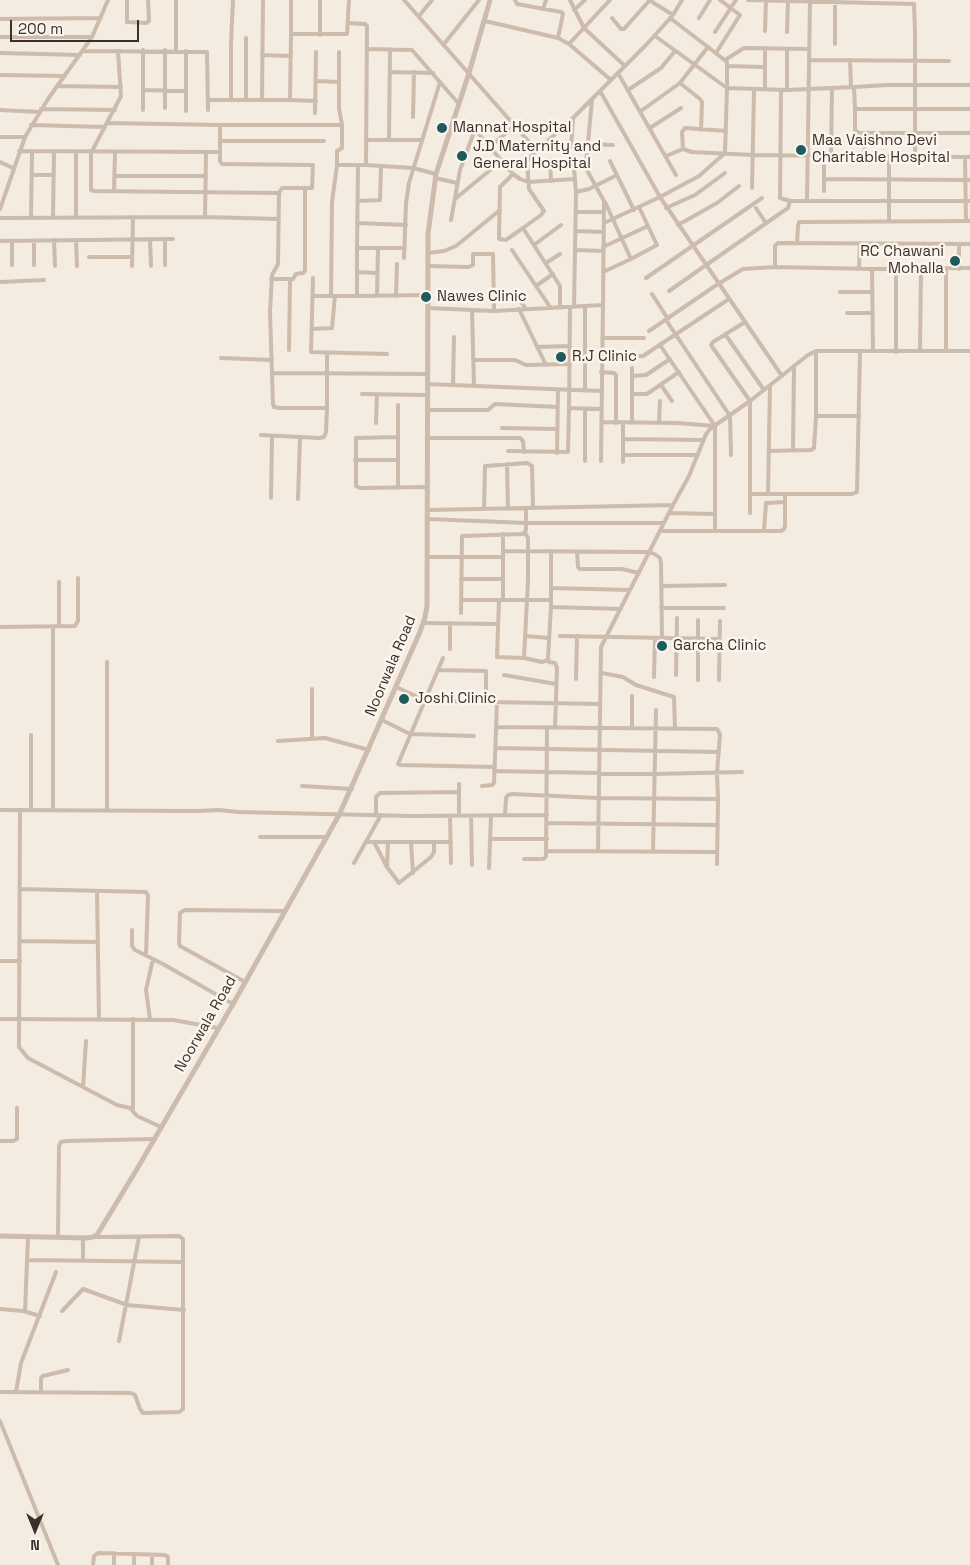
<!DOCTYPE html>
<html>
<head>
<meta charset="utf-8">
<style>
  body { margin:0 }
  #map { position:relative; width:970px; height:1565px; overflow:hidden; background:#f4ebe1; font-family:"Space Grotesk",sans-serif }
  canvas { display:block }
  .north { position:absolute; left:10px; top:1505px; width:50px; height:50px; -webkit-text-stroke:4px #fbf5ee; paint-order:stroke; rotate:180deg; font-size:14px; font-weight:700; line-height:20px; text-align:center; color:#3b302b }
  .north::after { content:''; display:block; margin:auto; width:18px; height:22px; background:#3b302b; clip-path:polygon(50% 0,100% 100%,50% 72%,0 100%) }
  .scale { position:absolute; left:10px; top:20px; width:129px; height:22px; box-sizing:border-box; border:2px solid #3b302b; border-top:0; padding-left:6px; font-size:15px; line-height:18px; white-space:nowrap; color:#3b302b; -webkit-text-stroke:4px #fbf5ee; paint-order:stroke }
</style>
</head>
<body>
<div id="map">
<canvas width="970" height="1565"></canvas>
<div class="north">N</div>
<div class="scale">200 m</div>
</div>
<script>
const ctx = document.querySelector('canvas').getContext('2d');
ctx.lineJoin = 'round';
function shape(rows) {
  const path = new Path2D();
  for (const r of rows) {
    path.moveTo(r[0], r[1]);
    for (let i = 2; i < r.length; i += 2) path.lineTo(r[i], r[i + 1]);
  }
  return path;
}
function stroke(path, color, width, dash) {
  ctx.strokeStyle = color;
  ctx.lineWidth = width;
  ctx.lineCap = dash ? 'butt' : 'round';
  ctx.setLineDash(dash || []);
  ctx.stroke(path);
}
function label(font, color, halo, rows, align = 'center') {
  ctx.font = font + ' "Space Grotesk",sans-serif';
  ctx.lineWidth = 5;
  ctx.setLineDash([]);
  ctx.textBaseline = 'middle';
  ctx.strokeStyle = halo;
  ctx.fillStyle = color;
  for (const [text, x, y, turn = 0] of rows) {
    ctx.save();
    ctx.translate(x, y);
    ctx.rotate((+turn || 0) * Math.PI / 180);
    ctx.textAlign = isNaN(turn) ? turn : align;
    if (halo) ctx.strokeText(text, 0, 0);
    ctx.fillText(text, 0, 0);
    ctx.restore();
  }
}
stroke(shape([
  [127,0,127,22,146,23,149,21,148,0],
  [233,0,231,44,231,100,290,100,291,34,347,34,349,0],
  [320,0,320,35],
  [404,0,537,151],
  [515,0,517,4,561,12,563,14,558,38],
  [570,0,584,28,625,66],
  [649,0,673,15],
  [748,0,914,4,915,33,915,157],
  [835,2,835,44],
  [543,9,546,0],
  [574,10,585,0],
  [419,16,432,0],
  [612,18,621,29,624,29,650,0],
  [699,18,710,0],
  [0,19,101,18],
  [485,21,558,38,569,44,610,0],
  [348,23,365,24,367,26,366,165,413,168,436,174],
  [765,31,766,0],
  [715,32,736,0],
  [787,32,788,0],
  [291,34,291,0],
  [655,36,727,88,725,153,699,176,660,197,782,376],
  [0,37,92,37],
  [444,44,479,0],
  [569,44,611,80],
  [708,47,727,62,727,88,787,90,854,87,855,109,970,109],
  [765,48,765,89],
  [367,49,412,50,459,104],
  [143,50,143,110],
  [165,50,165,108],
  [176,50,176,0],
  [83,51,207,52,208,110],
  [118,51,121,96,91,153,91,190,94,191,279,193,278,264,272,275,270,312,273,404,274,407,280,408,327,408,326,432,324,437,319,438,261,435],
  [339,52,339,108,342,125,342,148,337,151,337,165,366,165],
  [0,53,80,55],
  [716,53,740,15,720,0],
  [262,55,291,56],
  [725,60,744,48,809,49],
  [809,60,949,61],
  [850,60,851,87],
  [727,66,765,67],
  [390,72,433,73],
  [618,73,676,175],
  [0,75,65,76],
  [316,81,339,82],
  [680,83,700,99,702,102,701,130],
  [58,86,121,87],
  [854,87,887,85,970,85],
  [143,90,186,91],
  [628,90,661,68,675,51],
  [781,90,780,198,790,201,970,201],
  [787,90,787,49],
  [600,91,660,197,604,223],
  [208,100,231,100],
  [246,100,246,38],
  [262,100,263,0],
  [290,100,316,101],
  [41,109,115,110],
  [855,109,855,130,859,133,970,133],
  [0,110,39,112],
  [186,111,186,51],
  [641,111,680,83,708,47,670,18],
  [315,113,316,52],
  [413,117,414,72],
  [107,123,220,125],
  [31,125,105,127],
  [650,128,681,108],
  [0,137,25,137],
  [366,140,421,140],
  [389,140,390,49],
  [220,141,324,141],
  [588,144,613,145],
  [490,147,515,125],
  [540,149,571,147,573,119],
  [683,149,682,132,685,128,726,131],
  [19,151,220,152],
  [76,152,76,217],
  [666,156,683,149,692,152,753,155,970,157],
  [831,156,832,89],
  [573,157,576,192,574,307],
  [864,157,866,133],
  [965,157,966,221],
  [550,160,551,181],
  [610,161,634,210],
  [0,162,13,168],
  [513,174,500,187,499,239,506,240,523,228],
  [32,175,54,175],
  [115,176,206,176],
  [435,178,457,183],
  [824,179,970,180],
  [752,188,754,89],
  [114,191,115,152],
  [824,191,824,157],
  [576,192,589,189,617,175],
  [279,193,282,188,312,188,313,165,222,164,220,161,220,125,342,125],
  [455,199,501,161],
  [358,201,380,200,381,166],
  [807,201,810,0],
  [605,202,631,259],
  [666,208,695,195,725,173],
  [756,208,766,223],
  [0,209,25,137,48,99,92,37,108,0],
  [576,212,604,212],
  [205,217,206,152],
  [0,218,205,217,278,219],
  [31,218,32,152],
  [53,218,54,152],
  [451,220,460,170,474,132,477,132,513,174,520,179,528,182,575,179],
  [889,221,889,157],
  [357,223,406,225],
  [678,225,717,203,739,186],
  [575,231,604,232],
  [150,239,151,266],
  [165,239,165,265],
  [54,240,55,266],
  [76,240,77,266],
  [0,241,173,239],
  [34,241,34,265],
  [797,243,798,226,799,222,803,222,970,221],
  [534,245,561,225],
  [603,247,648,226],
  [357,248,358,166],
  [512,250,550,307],
  [575,250,603,251],
  [428,253,444,251,456,246,500,210],
  [89,257,132,257],
  [404,258,406,203,409,183,440,82],
  [546,263,560,254],
  [12,265,12,241],
  [132,266,133,217],
  [428,266,469,267,473,265,473,254,493,254,494,311],
  [775,267,775,246,778,243,970,244],
  [859,268,860,243],
  [896,269,896,352],
  [946,269,946,351],
  [959,269,959,244],
  [357,272,377,273],
  [603,272,631,259,657,245,639,207],
  [313,278,311,352,387,354],
  [646,278,762,198],
  [271,279,293,279,296,274,303,273,305,271,305,188],
  [0,282,44,280],
  [536,286,553,274],
  [514,291,526,309],
  [669,291,785,210,788,208,790,201],
  [840,292,872,292],
  [652,294,668,319],
  [313,296,357,296,357,248,405,248],
  [331,296,332,202,337,165],
  [357,296,428,295],
  [377,296,378,248],
  [396,296,397,264],
  [585,306,585,390],
  [560,307,560,286,523,228,541,215,544,211,529,189,527,162,530,157,573,118,647,44,673,15,682,0],
  [570,307,569,408,601,409],
  [428,308,494,311,603,305,604,201,588,172,586,164,592,100],
  [519,309,546,365],
  [472,310,474,386],
  [847,313,873,313],
  [666,320,730,416,731,455],
  [745,322,713,342,711,345,750,401,750,513],
  [312,329,332,328,335,296],
  [649,331,718,284,743,269,775,267,872,269],
  [725,334,764,390],
  [602,338,644,338],
  [660,345,715,426,715,531],
  [537,347,570,346],
  [289,350,290,279],
  [873,351,872,269,970,268],
  [920,351,921,269],
  [327,353,327,408],
  [221,358,272,360],
  [601,358,643,356,729,299],
  [474,360,515,360,526,365,570,364],
  [632,368,632,423],
  [601,372,614,373,616,375,616,423],
  [273,373,427,374],
  [632,376,646,375,670,359],
  [427,384,601,391],
  [453,385,454,337],
  [661,385,672,401],
  [362,394,427,395],
  [632,394,647,394,679,372],
  [398,405,398,487],
  [427,410,488,410,495,404,558,407],
  [816,416,859,416],
  [601,422,677,423,715,426],
  [659,422,660,401],
  [376,423,377,394],
  [502,428,557,429],
  [398,437,356,438,356,486,360,488,428,487],
  [428,438,520,438,523,441,524,452],
  [623,439,703,440],
  [793,450,794,366],
  [508,451,568,452,569,408],
  [769,451,811,450,814,448,816,416,816,351],
  [557,453,558,389],
  [623,455,698,455],
  [355,460,398,460],
  [585,461,585,409],
  [601,461,603,305],
  [623,462,623,423],
  [507,464,508,508],
  [750,494,852,494,857,492,860,351],
  [768,494,770,386],
  [271,498,272,436],
  [298,499,300,437],
  [484,509,485,466,527,463,532,466,533,508],
  [428,510,673,505,689,476,706,434,710,429,750,401,808,355,816,351,970,351],
  [669,513,715,514],
  [428,519,526,523,664,523],
  [764,530,766,503,785,502],
  [660,531,781,531,784,529,785,526,785,494],
  [503,551,650,552,656,555,660,558,661,563,662,638],
  [551,551,551,607,548,658,549,662,555,663,557,668,555,727],
  [577,552,578,567,580,569,622,569,639,573],
  [428,557,503,557],
  [461,579,503,579],
  [59,582,59,626],
  [661,586,725,585],
  [551,588,630,590],
  [461,600,551,600],
  [499,600,497,657,524,658,542,662,548,660],
  [503,600,503,534],
  [551,607,621,609],
  [661,608,724,608],
  [461,613,462,536,523,534,526,530,526,508],
  [698,620,698,680],
  [423,623,498,624],
  [0,627,75,626,78,621,78,578],
  [53,627,53,810],
  [526,636,549,638],
  [560,636,719,639],
  [450,649,450,623],
  [443,658,398,764,400,765,495,767],
  [524,658,528,581,528,538,525,533],
  [438,670,486,671,486,702],
  [602,673,623,677,636,685,674,697,675,728],
  [504,675,556,684],
  [676,675,677,618],
  [654,677,655,638],
  [576,679,577,636],
  [719,680,720,621],
  [396,687,420,698,432,701,600,704],
  [312,689,312,738],
  [382,720,410,734,474,736],
  [496,727,717,729,720,734,717,773,718,799,717,864],
  [632,728,632,696],
  [31,735,31,810],
  [278,741,325,738,369,750],
  [495,748,719,752],
  [494,771,654,774,742,772],
  [459,784,459,816],
  [302,786,352,789],
  [482,786,492,785,494,783,497,702],
  [0,810,197,811,219,810,238,812,411,816,547,815],
  [20,810,19,1047,28,1058,117,1105,130,1108,137,1116,161,1127],
  [107,811,107,662],
  [376,815,376,797,380,793,459,792],
  [505,815,506,798,508,795,512,794,598,798,718,799],
  [450,816,451,863],
  [471,816,472,865],
  [547,823,718,825],
  [260,837,327,837],
  [490,839,547,839],
  [366,842,451,842],
  [374,842,387,867,399,883,431,857,434,852,434,842],
  [411,842,413,873],
  [547,851,717,852],
  [598,851,601,647,673,505],
  [653,851,656,710],
  [524,859,544,859,546,856,547,727],
  [354,863,381,815],
  [387,867,388,842],
  [489,868,491,816],
  [20,889,146,892,148,896,146,955],
  [97,891,99,1019],
  [132,930,132,946,135,950,163,964,233,1004],
  [20,941,98,942],
  [0,961,20,961],
  [245,982,180,946,179,943,180,913,185,910,284,911],
  [0,1019,173,1020,218,1028],
  [133,1019,133,1110],
  [150,1019,146,990,153,959],
  [83,1087,86,1041],
  [0,1141,13,1141,17,1139,17,1108],
  [58,1237,59,1146,61,1142,66,1141,155,1139],
  [28,1260,183,1262],
  [83,1261,83,1238],
  [0,1309,23,1311,40,1316],
  [25,1311,28,1237],
  [62,1311,83,1289,127,1305,184,1310],
  [119,1341,139,1237],
  [0,1392,131,1393,135,1395,140,1409,143,1413,179,1412,183,1409,183,1239,179,1236,95,1237],
  [16,1392,21,1363,56,1272],
  [41,1392,41,1378,43,1376,68,1370],
  [0,1421,58,1565],
  [114,1553,114,1565],
  [93,1565,94,1556,98,1553,165,1555,168,1557,168,1565],
  [134,1565,134,1554],
  [152,1565,152,1555]
]), '#cdbbac', 4);
stroke(shape([
  [0,1236,86,1238,93,1237,97,1235,137,1169,233,1004,339,815,420,632,425,617,427,606,428,234,436,174,469,73,490,0]
]), '#cdbbac', 5);
for (const [x, y, r, color] of [
  [442,128,6,"#1f5a5e"],
  [801,150,6,"#1f5a5e"],
  [462,156,6,"#1f5a5e"],
  [955,261,6,"#1f5a5e"],
  [426,297,6,"#1f5a5e"],
  [561,357,6,"#1f5a5e"],
  [662,646,6,"#1f5a5e"],
  [404,699,6,"#1f5a5e"]
]) {
  const dot = new Path2D();
  dot.arc(x, y, r, 0, 2 * Math.PI);
  ctx.fillStyle = color;
  ctx.fill(dot);
  stroke(dot, '#fbf5ee', 2);
}
label('15px', '#3b302b', '#fbf5ee', [
  ["Mannat Hospital",453,128],
  ["Maa Vaishno Devi",812,141],
  ["Charitable Hospital",812,158],
  ["J.D Maternity and",473,147],
  ["General Hospital",473,164],
  ["RC Chawani",944,252,"right"],
  ["Mohalla",944,269,"right"],
  ["Nawes Clinic",437,297],
  ["R.J Clinic",572,357],
  ["Garcha Clinic",673,646],
  ["Joshi Clinic",415,699]
], 'left');
label('15px', '#3b302b', '#fbf5ee', [
  ["Noorwala Road",391,666,-67],
  ["Noorwala Road",206,1024,-60]
]);
</script>
</body>
</html>
